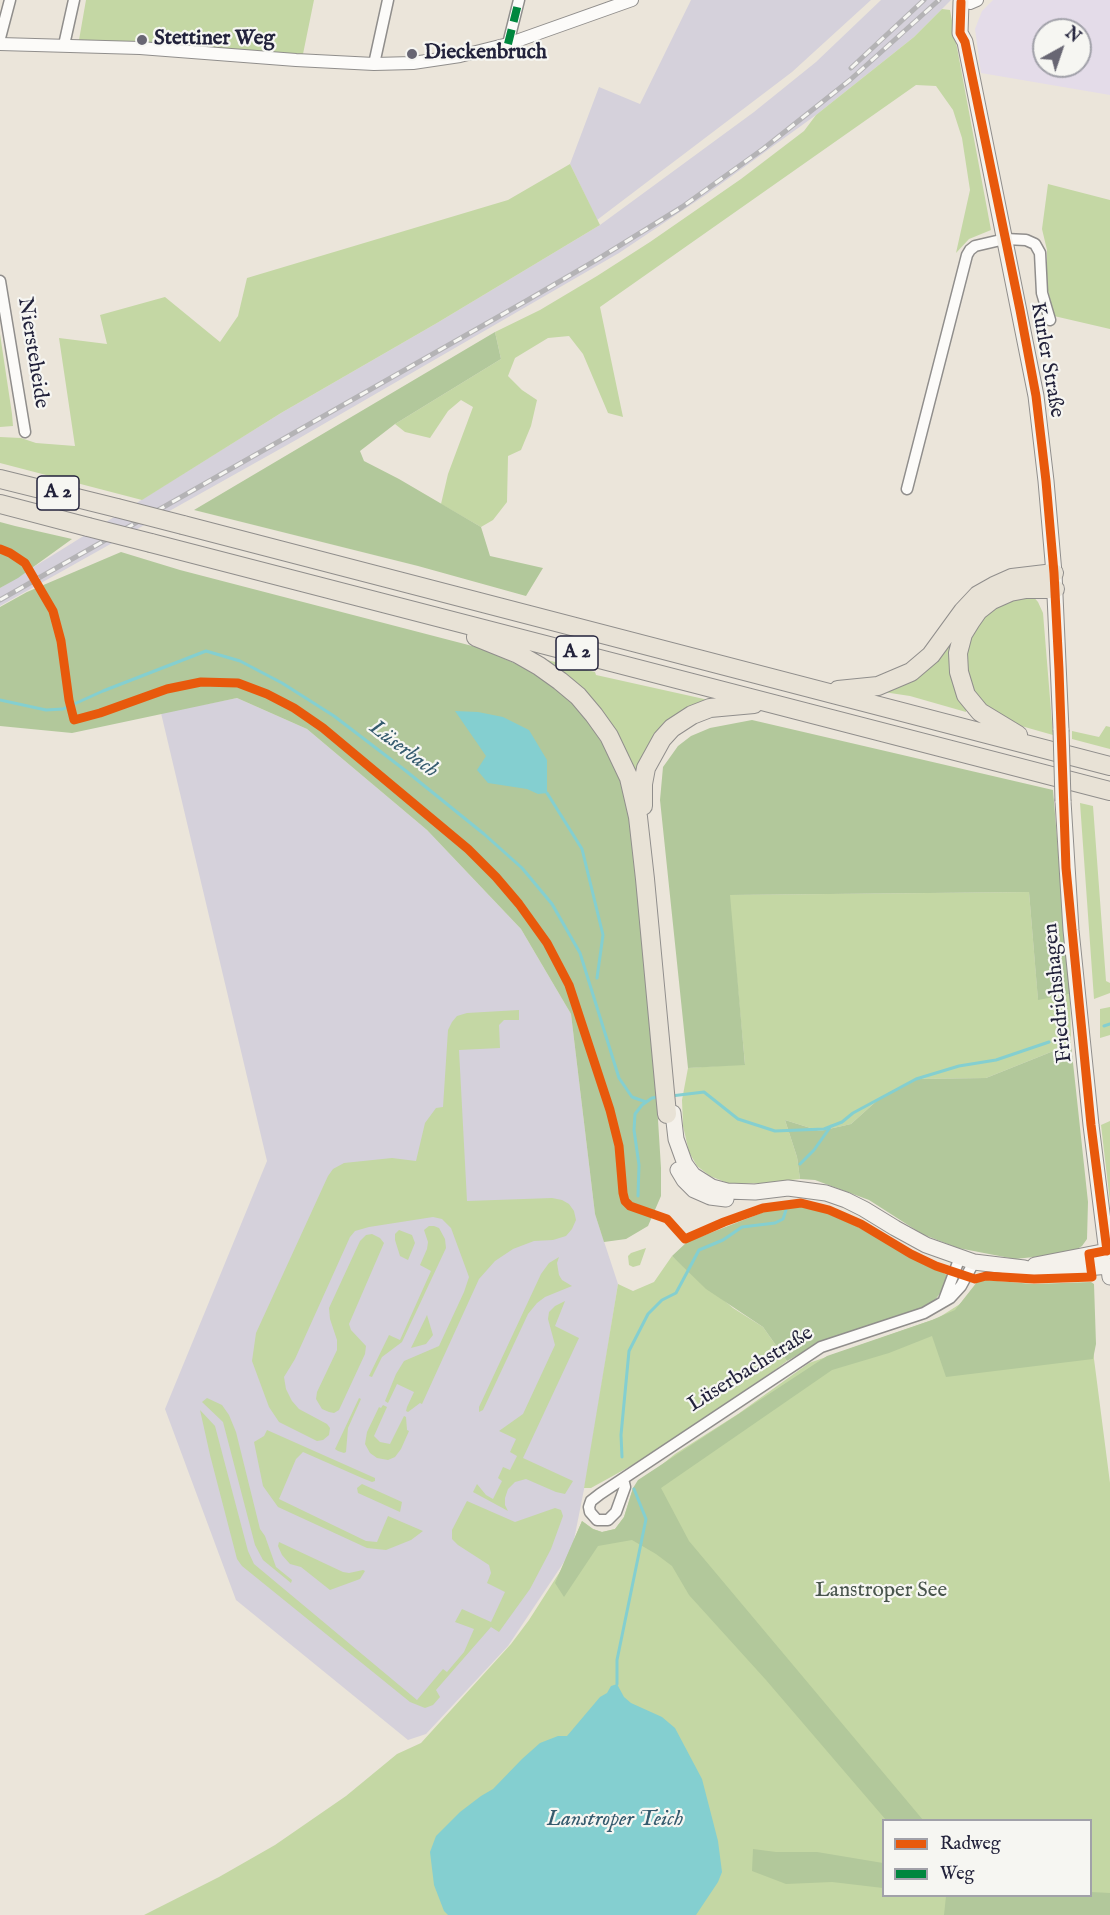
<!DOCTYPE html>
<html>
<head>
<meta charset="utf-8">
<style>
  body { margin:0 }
  #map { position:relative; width:1110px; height:1915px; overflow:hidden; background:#ebe5da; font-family:"IM FELL English",serif }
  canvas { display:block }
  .legend { position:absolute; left:882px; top:1819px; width:210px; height:78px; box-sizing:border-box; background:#f6f6f2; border:2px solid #a1a1a9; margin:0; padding:8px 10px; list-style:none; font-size:18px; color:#22223b }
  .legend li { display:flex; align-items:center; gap:12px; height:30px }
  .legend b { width:30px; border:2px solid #a1a1a9 }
  .north { position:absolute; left:1032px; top:18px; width:60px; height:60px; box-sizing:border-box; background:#f6f6f2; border:2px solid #a1a1a9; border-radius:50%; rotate:40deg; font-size:16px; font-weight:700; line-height:24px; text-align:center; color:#22223b }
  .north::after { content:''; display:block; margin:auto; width:21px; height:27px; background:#686673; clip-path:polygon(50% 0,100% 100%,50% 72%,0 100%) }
</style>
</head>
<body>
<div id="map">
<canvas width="1110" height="1915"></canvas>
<ul class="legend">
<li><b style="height:8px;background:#e8590c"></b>Radweg</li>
<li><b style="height:8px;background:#00873e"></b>Weg</li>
</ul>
<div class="north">N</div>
</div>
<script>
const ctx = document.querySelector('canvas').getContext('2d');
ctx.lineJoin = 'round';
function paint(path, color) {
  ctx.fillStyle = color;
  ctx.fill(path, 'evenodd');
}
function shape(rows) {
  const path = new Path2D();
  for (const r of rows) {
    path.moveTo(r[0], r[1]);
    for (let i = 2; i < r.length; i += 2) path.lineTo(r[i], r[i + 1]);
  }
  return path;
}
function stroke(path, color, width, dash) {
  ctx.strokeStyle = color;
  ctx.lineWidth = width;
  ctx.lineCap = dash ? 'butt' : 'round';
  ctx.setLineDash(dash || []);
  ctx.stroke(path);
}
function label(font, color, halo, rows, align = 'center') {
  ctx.font = font + ' "IM FELL English",serif';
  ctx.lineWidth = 4.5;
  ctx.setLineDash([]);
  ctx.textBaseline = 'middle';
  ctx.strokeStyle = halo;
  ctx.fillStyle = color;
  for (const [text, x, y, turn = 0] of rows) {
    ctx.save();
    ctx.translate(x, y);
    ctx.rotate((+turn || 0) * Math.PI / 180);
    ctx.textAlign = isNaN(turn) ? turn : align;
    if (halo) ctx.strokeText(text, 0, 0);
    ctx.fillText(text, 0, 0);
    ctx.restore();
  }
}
paint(shape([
  [993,0,1110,0,1110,95,981,73,975,29,982,11],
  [1044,30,1080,30,1080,66,1044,66]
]), '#e4dce9');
paint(shape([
  [691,0,871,0,792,72,597,220,570,164,599,87,640,104],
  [881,0,951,0,914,37,816,115,707,194,619,253,296,440,0,606,0,588,281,413,437,323,600,225,754,112,816,62],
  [237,698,307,729,427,830,521,929,571,1014,595,1214,618,1284,588,1469,572,1550,508,1646,426,1734,408,1740,236,1600,165,1409,267,1161,161,713]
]), '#d5d1db');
paint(shape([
  [86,0,314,0,303,54,79,40],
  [942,9,950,10,991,230,969,239,956,253,970,190,962,138,953,110,936,86,916,85,600,307,623,417,608,413,583,354,569,336,548,338,515,358,508,376,522,390,537,400,531,426,521,450,508,456,507,502,493,520,481,527,441,504,448,474,473,407,461,400,448,411,430,438,405,432,395,424,501,359,495,332,540,310,597,276,650,242,741,179,804,131,816,115,914,37],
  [570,164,600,225,437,323,281,413,142,500,0,463,0,437,21,438,36,443,75,446,59,338,107,344,100,315,165,297,220,342,238,316,247,278,508,200],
  [1048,184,1110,200,1110,329,1054,316,1047,286,1047,250,1042,229],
  [0,334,12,414,13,426,0,427],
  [1031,594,1038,602,1043,613,1053,735,1007,722,993,716,973,693,964,657,974,626,996,604],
  [964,621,966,712,910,696,877,691],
  [535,657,595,672,596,675,713,701,683,714,637,785,628,764],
  [1106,726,1110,727,1110,749,1072,739,1072,731,1099,737],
  [1080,803,1093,806,1106,981,1110,983,1110,993,1094,999],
  [1029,892,1038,999,1070,994,1071,1044,986,1078,916,1079,881,1097,851,1124,820,1131,785,1120,797,1157,800,1179,763,1183,730,1184,710,1176,697,1166,689,1152,683,1126,682,1100,688,1068,745,1064,729,895],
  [1110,1007,1110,1035,1100,1038,1100,1009],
  [519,1010,519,1020,504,1020,499,1025,500,1048,459,1050,467,1201,552,1198,562,1200,569,1204,574,1211,576,1220,572,1229,566,1236,553,1240,534,1241,513,1249,495,1261,479,1279,422,1404,420,1403,408,1412,406,1411,407,1407,414,1392,397,1384,388,1403,385,1401,396,1374,404,1361,439,1346,464,1292,469,1277,451,1228,442,1219,433,1217,369,1227,355,1231,350,1237,295,1359,284,1377,286,1389,292,1401,299,1409,327,1424,330,1428,329,1435,323,1440,317,1441,279,1422,269,1407,252,1361,256,1333,328,1176,333,1169,344,1163,392,1158,416,1161,425,1123,436,1108,443,1107,448,1030,452,1022,457,1016,467,1013],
  [1110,1121,1110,1202,1101,1125],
  [429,1226,434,1226,439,1228,445,1239,446,1248,402,1342,382,1357,372,1377,369,1376,389,1335,400,1340,431,1271,420,1265,427,1249,428,1242,424,1230],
  [399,1230,412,1235,415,1243,408,1260,400,1256,395,1240,395,1234],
  [372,1234,380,1238,384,1243,349,1324,351,1330,366,1346,365,1354,339,1410,334,1413,329,1412,322,1409,316,1399,317,1392,337,1350,337,1340,330,1319,329,1308,360,1241,366,1235],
  [646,1248,640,1265,633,1267,629,1265,628,1256,631,1253],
  [672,1256,733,1308,763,1327,787,1361,737,1398,638,1462,591,1488,584,1488,618,1284,633,1291,654,1282],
  [559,1257,557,1263,559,1275,562,1280,572,1286,545,1297,537,1303,528,1314,483,1410,479,1412,479,1407,541,1274,549,1263],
  [978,1284,1025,1286,1089,1284,1094,1359,1110,1483,1110,1915,144,1915,219,1877,275,1845,346,1796,397,1754,421,1743,511,1644,529,1620,561,1570,582,1521,593,1529,602,1532,615,1529,624,1517,633,1488,675,1454,738,1414,809,1363,938,1318,960,1304],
  [884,1820,1090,1820,1090,1896,884,1896],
  [565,1301,555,1326,579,1338,523,1458,573,1481,565,1494,556,1492,526,1479,515,1482,508,1489,505,1498,505,1505,508,1511,473,1492,477,1484,486,1495,493,1499,502,1481,498,1478,503,1467,510,1470,517,1456,510,1452,516,1439,499,1431,523,1414,555,1345,548,1319,549,1312,555,1306],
  [427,1315,433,1335,426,1344,411,1348],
  [207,1398,222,1405,229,1415,236,1432,260,1529,265,1536,276,1567,292,1580,291,1583,263,1560,255,1545,223,1422,202,1402],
  [359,1398,361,1399,348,1428,346,1452,344,1453,338,1451,335,1449,336,1447],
  [383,1405,387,1407,374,1436,380,1442,390,1444,404,1416,406,1417,407,1430,409,1431,401,1449,395,1457,388,1460,377,1458,370,1453,365,1444,367,1432,379,1407,381,1408],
  [200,1410,215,1426,248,1551,254,1564,417,1700,443,1669,447,1672,464,1652,474,1629,455,1622,462,1609,491,1622,505,1592,487,1583,491,1573,489,1565,458,1545,452,1539,452,1530,467,1501,515,1522,555,1508,561,1510,563,1516,551,1549,530,1589,499,1632,491,1627,436,1690,440,1697,433,1705,425,1708,410,1702,242,1566,237,1559,210,1455],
  [267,1430,375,1478,375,1481,372,1482,362,1478,303,1452,296,1459,279,1499,366,1541,377,1542,388,1516,423,1531,411,1540,386,1550,367,1548,278,1507,263,1486,254,1442,264,1436],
  [362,1484,402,1502,400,1512,358,1493,357,1488],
  [279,1542,343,1572,349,1573,363,1570,365,1571,360,1579,330,1590,301,1567,290,1564,282,1555,278,1546]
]), '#c4d7a4');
paint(shape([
  [495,332,501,359,395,424,360,451,364,461,399,479,481,527,490,556,543,568,526,596,418,566,194,510],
  [0,522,15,526,72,539,18,578,0,588],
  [121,552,180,570,480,648,523,667,549,684,571,702,591,726,607,751,622,784,631,824,654,1056,661,1168,661,1196,648,1226,626,1239,604,1242,595,1214,571,1014,521,929,427,830,307,729,237,698,72,733,0,726,0,607,27,592],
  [752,720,1053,790,1070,994,1038,1000,1029,892,730,895,745,1065,688,1068,660,800,663,767,678,746,691,736,710,728],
  [1071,1044,1088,1202,1087,1239,1082,1246,1071,1253,1015,1259,958,1248,922,1234,869,1200,815,1180,800,1179,797,1157,785,1120,820,1131,851,1124,881,1097,916,1079,986,1078],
  [798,1206,824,1212,854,1225,949,1276,944,1288,935,1300,917,1310,817,1344,787,1361,763,1327,706,1289,672,1256,687,1242,764,1212],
  [986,1280,1033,1284,1091,1282,1094,1284,1096,1344,1093,1359,946,1377,932,1336,889,1353,832,1370,661,1488,689,1541,923,1820,886,1820,766,1680,689,1595,672,1566,656,1554,632,1540,598,1546,564,1597,555,1583,582,1521,593,1529,602,1532,615,1529,624,1517,633,1488,638,1480,827,1356,932,1320,955,1310,977,1282],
  [753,1849,776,1852,817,1852,883,1863,883,1888,832,1882,786,1884,752,1871],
  [1091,1892,1110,1893,1110,1915,944,1915,946,1896,944,1896,1090,1896]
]), '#b2c89b');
paint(shape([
  [455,711,478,712,503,717,529,730,547,760,547,793,538,794,527,789,488,783,477,770,486,756],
  [617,1684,624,1697,631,1703,662,1717,675,1728,702,1779,718,1841,722,1872,718,1882,696,1915,448,1915,444,1911,434,1885,430,1852,436,1836,460,1812,481,1796,493,1789,522,1759,540,1743,558,1736,567,1736,600,1697,607,1693,611,1686]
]), '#84cfd0');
stroke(shape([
  [0,700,46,710,63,709,103,691,206,651,240,661,282,683,334,716,406,771,484,834,522,868,552,904,580,953,619,1078,632,1097,646,1102],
  [547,793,582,849,603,935,597,978],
  [1104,1026,1110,1024],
  [671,1096,704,1092,738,1119,775,1131,824,1129,842,1122,853,1113,916,1079,959,1066,996,1060,1049,1042],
  [800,1164,814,1150,831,1126],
  [638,1196,639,1165,634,1130,635,1114,642,1105,652,1098,659,1097],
  [622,1457,621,1435,629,1351,648,1314,662,1300,676,1293,699,1250,723,1240,742,1227,775,1223,783,1219,786,1210],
  [617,1684,617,1660,646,1519,634,1489]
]), '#84cfd0', 3);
const minor = shape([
  [0,38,10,0],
  [508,44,519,0],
  [64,45,74,0],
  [374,64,388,0],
  [0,281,25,432],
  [907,489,967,255,970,250,975,246,1005,239,1026,240,1035,244,1040,253,1042,293,1050,320],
  [944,1300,960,1257],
  [623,1479,625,1487,616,1512,608,1520,597,1520,590,1512,589,1507,591,1501,600,1494,821,1347,924,1313,950,1298,961,1286,974,1262]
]);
const tertiary = shape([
  [970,3,977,0],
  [0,44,140,48,296,60,374,64,413,63,460,56,508,44,632,0]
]);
const secondary = shape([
  [961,2,960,33,965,42,1036,396,1046,481,1054,573,1061,730],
  [1063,801,1071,930,1091,1125,1110,1277],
  [673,1113,676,1139,685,1164,693,1175,712,1187,727,1191,755,1192,788,1188,826,1193,846,1200,864,1209,895,1228,926,1245,974,1262,1024,1268,1040,1272,1109,1266],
  [678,1170,684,1180,694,1190,710,1197,726,1199],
  [1035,1265,1107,1251]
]);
const motorway = shape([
  [0,479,117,508],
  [0,504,88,527],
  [183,525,1110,766],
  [151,543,1110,791],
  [476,637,518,654,539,666,560,681,578,696,594,715,609,736,629,778,638,817,645,879,667,1114],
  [838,690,878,686,911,672,931,655,963,611,978,595,994,586,1012,578,1054,573],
  [1018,735,980,712,966,695,959,672,958,653,963,634,971,621,978,611,992,600,1010,592,1026,589,1055,589],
  [643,806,643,784,646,768,662,739,672,728,692,715,710,708,754,704]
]);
stroke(minor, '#908e8c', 13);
stroke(tertiary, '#908e8c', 14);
stroke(secondary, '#908e8c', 17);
stroke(motorway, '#908e8c', 20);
stroke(minor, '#fcfbf9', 10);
stroke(tertiary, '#fcfbf9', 12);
stroke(secondary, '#f4f1eb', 15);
stroke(motorway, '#e8e2d6', 18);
const rail = shape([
  [851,68,924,0],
  [0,600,526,301,598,259,682,207,763,149,850,80,939,0]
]);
stroke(rail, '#b4b3b5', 5);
stroke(rail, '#f6f6f2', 3, [9]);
const secondaryBridge = shape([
  [1061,730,1063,801]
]);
const motorwayBridge = shape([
  [117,508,183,525],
  [88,527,151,543]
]);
stroke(secondaryBridge, '#908e8c', 17, []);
stroke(motorwayBridge, '#908e8c', 20, []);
stroke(secondaryBridge, '#f4f1eb', 15);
stroke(motorwayBridge, '#e8e2d6', 18);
stroke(shape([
  [508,44,519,0]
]), '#00873e', 8, [15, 8]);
stroke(shape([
  [961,2,960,33,965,42,1020,310,1036,396,1046,481,1054,573,1059,670,1066,868,1091,1125,1107,1251],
  [0,549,10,553,25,563,53,611,61,641,69,700,74,720,100,713,167,689,201,682,238,683,267,694,294,708,323,728,468,849,496,877,519,904,547,943,569,985,610,1110,619,1146,623,1193,625,1201,630,1206,667,1219,685,1239,724,1222,763,1208,801,1203,829,1210,861,1224,911,1254,936,1266,975,1279,986,1276,1034,1279,1092,1277,1089,1254,1110,1250]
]), '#e8590c', 9);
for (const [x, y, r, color] of [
  [142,40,6,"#686673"],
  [412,54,6,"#686673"]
]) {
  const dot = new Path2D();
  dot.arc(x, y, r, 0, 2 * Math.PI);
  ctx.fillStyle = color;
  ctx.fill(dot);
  stroke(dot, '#f6f6f2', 2);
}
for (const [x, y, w] of [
  [58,493,42],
  [577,653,42]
]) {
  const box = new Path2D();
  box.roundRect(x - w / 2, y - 17, w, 34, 4.5);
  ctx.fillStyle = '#f6f6f2';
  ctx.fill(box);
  stroke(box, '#22223b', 1.5);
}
label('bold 20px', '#22223b', null, [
  ["A 2",58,493],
  ["A 2",577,653]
]);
label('bold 21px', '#22223b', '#f6f6f2', [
  ["Stettiner Weg",154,40],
  ["Dieckenbruch",424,54]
], 'left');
label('21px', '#22223b', '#f6f6f2', [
  ["Niersteheide",32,353,81],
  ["Kurler Straße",1046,360,80],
  ["Friedrichshagen",1059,993,-96],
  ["Lüserbachstraße",751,1370,-32]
]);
label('21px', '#49554d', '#f6f6f2', [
  ["Lanstroper See",881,1592]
]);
label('italic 22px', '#355b6e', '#f6f6f2', [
  ["Lüserbach",403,750,37],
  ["Lanstroper Teich",615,1820]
]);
</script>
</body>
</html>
